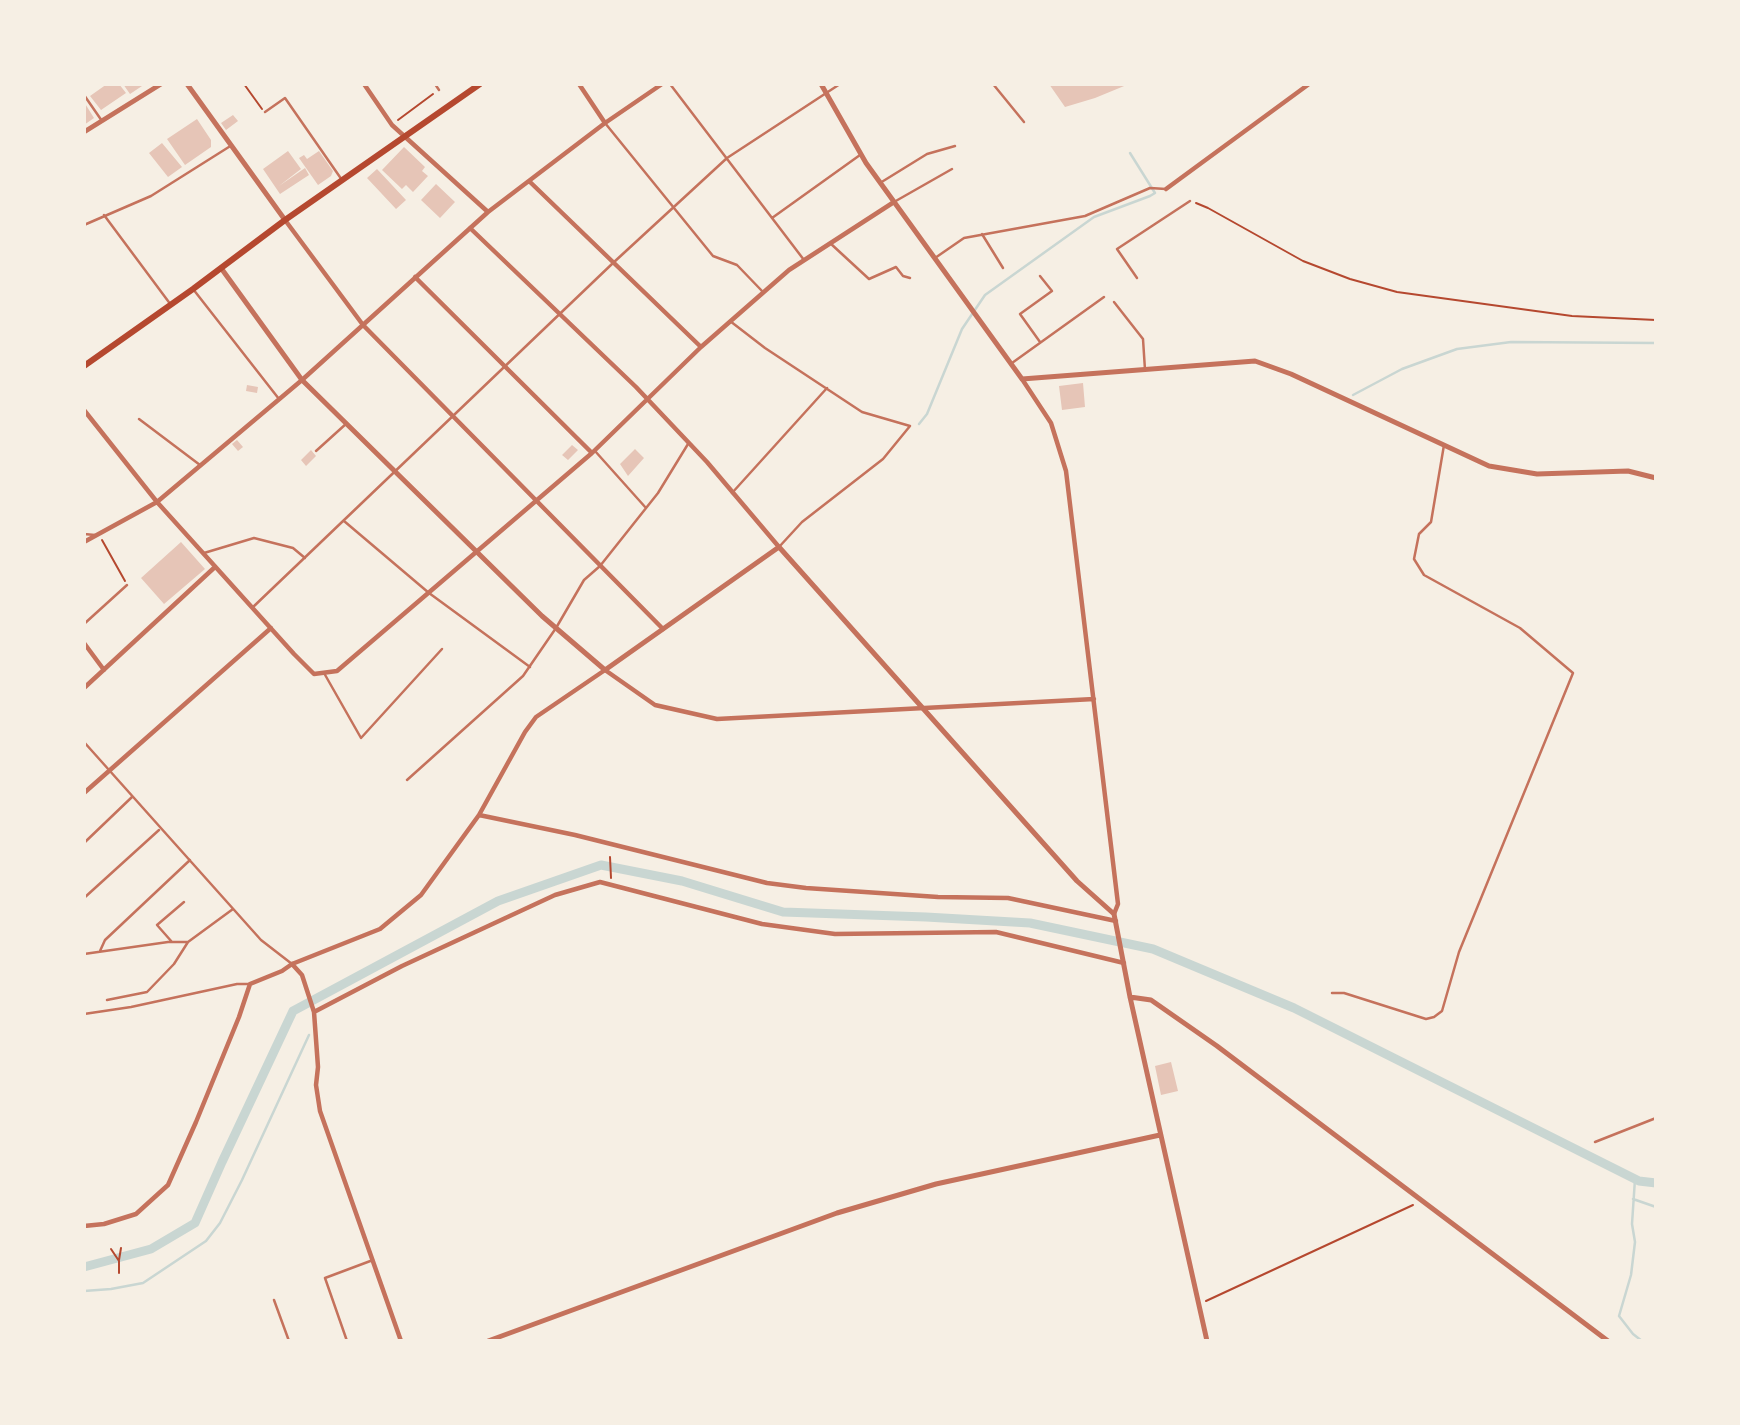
<!DOCTYPE html>
<html>
<head>
<meta charset="utf-8">
<style>
  body { margin:0 }
  #map { position:relative; width:1740px; height:1425px; overflow:hidden; background:#f6efe4; font-family:"PT Sans",sans-serif }
  canvas { display:block }
  .frame { position:absolute; inset:0; border:86px solid #f6efe4; pointer-events:none }
</style>
</head>
<body>
<div id="map">
<canvas width="1740" height="1425"></canvas>
<div class="frame"></div>
</div>
<script>
const ctx = document.querySelector('canvas').getContext('2d');
ctx.lineJoin = 'round';
function shape(rows) {
  const path = new Path2D();
  for (const r of rows) {
    path.moveTo(r[0], r[1]);
    for (let i = 2; i < r.length; i += 2) path.lineTo(r[i], r[i + 1]);
  }
  return path;
}
function stroke(path, color, width, dash) {
  ctx.strokeStyle = color;
  ctx.lineWidth = width;
  ctx.lineCap = dash ? 'butt' : 'round';
  ctx.setLineDash(dash || []);
  ctx.stroke(path);
}
function paint(path, color) {
  ctx.fillStyle = color;
  ctx.fill(path, 'evenodd');
}
stroke(shape([
  [1353,395,1402,369,1457,349,1511,342,1656,343],
  [919,424,927,414,962,329,985,295,1094,217,1150,196,1155,193,1130,153],
  [1635,1179,1632,1224,1635,1242,1631,1275,1619,1316,1633,1334,1642,1341],
  [1633,1199,1656,1207],
  [84,1291,111,1289,143,1283,206,1241,220,1223,242,1180,309,1035]
]), '#c9d6d2', 2.5);
stroke(shape([
  [84,1267,151,1249,195,1223,222,1162,293,1011,498,901,601,865,682,881,783,912,926,917,1030,923,1153,949,1294,1008,1639,1181,1656,1183]
]), '#c9d6d2', 9);
paint(shape([
  [107,84,119,84,126,93,101,110,90,96],
  [123,84,145,84,130,94],
  [1049,84,1129,84,1095,98,1065,107],
  [84,102,94,118,84,125],
  [233,115,238,121,226,130,221,123],
  [197,119,211,140,211,147,185,165,167,139],
  [162,143,182,167,168,177,149,153],
  [404,147,425,167,422,171,428,176,413,192,406,185,402,189,382,170],
  [288,151,301,169,279,186,305,168,309,175,280,194,263,169],
  [319,151,333,171,331,176,318,185,299,158,304,155,307,159],
  [377,169,406,200,396,209,367,178],
  [436,184,455,202,440,218,421,200],
  [1083,383,1085,407,1062,410,1059,386],
  [247,385,258,387,257,393,246,391],
  [237,440,243,447,238,451,232,444],
  [572,445,578,450,568,460,562,455],
  [635,449,644,458,628,476,620,464],
  [311,450,316,456,306,466,301,460],
  [181,542,205,569,164,604,141,578],
  [1171,1062,1178,1091,1161,1095,1155,1066]
]), '#e6c5b7');
stroke(shape([
  [244,84,262,109],
  [398,120,433,94],
  [1196,203,1208,208,1303,261,1350,279,1397,292,1572,316,1656,320],
  [102,540,125,581],
  [610,857,611,878],
  [111,1249,119,1261,119,1273],
  [119,1260,121,1248],
  [1206,1301,1413,1205]
]), '#b5482f', 2);
stroke(shape([
  [435,84,439,90],
  [670,84,804,260],
  [993,84,1024,122],
  [84,95,102,121],
  [265,112,285,98,342,180],
  [605,123,713,256,737,265,763,292],
  [880,183,927,154,955,146],
  [894,202,952,169],
  [104,215,171,305],
  [772,218,860,155],
  [84,225,151,196,232,145],
  [982,234,1003,268],
  [830,243,869,279,896,267,903,276,910,278],
  [935,258,964,238,1085,216,1150,188,1166,189],
  [1040,276,1052,291,1020,314,1040,342],
  [1137,278,1117,249,1190,201],
  [193,289,279,399],
  [1114,302,1143,339,1145,370],
  [730,321,765,348,862,412,910,426,883,459,802,522,779,547],
  [1012,363,1104,297],
  [139,419,200,465],
  [316,451,347,423],
  [595,451,646,508],
  [732,493,827,388],
  [344,521,429,593,530,667],
  [84,534,95,535],
  [204,553,254,538,293,548,305,558],
  [252,608,613,263,727,158,840,84],
  [84,624,127,585],
  [324,673,361,738,442,649],
  [84,742,261,940,292,964],
  [407,780,523,676,556,628,584,580,600,566,658,493,688,444],
  [84,843,132,797],
  [84,898,159,830],
  [172,942,157,925,184,902],
  [100,951,105,940,190,860],
  [84,954,168,942,188,942,233,909],
  [1332,993,1344,993,1426,1019,1434,1017,1442,1011,1459,952,1573,673,1520,628,1424,575,1414,559,1419,534,1431,522,1444,445],
  [107,1000,147,992,174,964,188,942],
  [84,1014,131,1007,237,984,249,984],
  [1595,1142,1656,1118],
  [274,1300,289,1341],
  [347,1341,325,1278,373,1260]
]), '#c5725c', 2.5);
stroke(shape([
  [364,84,392,125,488,212],
  [579,84,605,123],
  [529,181,701,347],
  [1166,189,1309,84],
  [285,220,363,325,663,629],
  [470,228,636,387,707,462,779,547],
  [415,277,592,453],
  [1022,379,1051,423,1066,471,1118,904,1114,914],
  [84,410,157,502,294,654,314,674,337,671,592,453,701,347,789,270,894,202],
  [84,542,157,502,302,380,488,212,605,123,662,84],
  [84,643,104,670],
  [84,688,215,567],
  [84,793,271,628],
  [479,815,575,835,767,883,806,888,938,897,1008,898,1116,921],
  [292,964,302,975,314,1012,318,1067,316,1085,320,1111,401,1341],
  [314,1012,402,966,555,895,600,882,762,924,835,934,996,932,1124,963],
  [84,1226,104,1224,136,1214,168,1185,196,1122,239,1017,250,984,282,971,292,964,380,929,421,895,479,815,525,732,536,717,605,670,655,705,717,719,1094,699]
]), '#c5725c', 4.5);
stroke(shape([
  [187,84,285,220],
  [821,84,866,163,1022,379,1255,361,1291,374,1489,466,1537,474,1628,471,1656,478],
  [84,132,161,84],
  [221,268,302,380,542,616,605,670,779,547,1077,881,1114,914,1130,997,1207,1341],
  [1130,997,1151,1000,1217,1046,1608,1341],
  [488,1341,837,1213,936,1184,1160,1135]
]), '#c5725c', 5);
stroke(shape([
  [84,366,193,289,285,220,480,84]
]), '#b5482f', 6);
</script>
</body>
</html>
